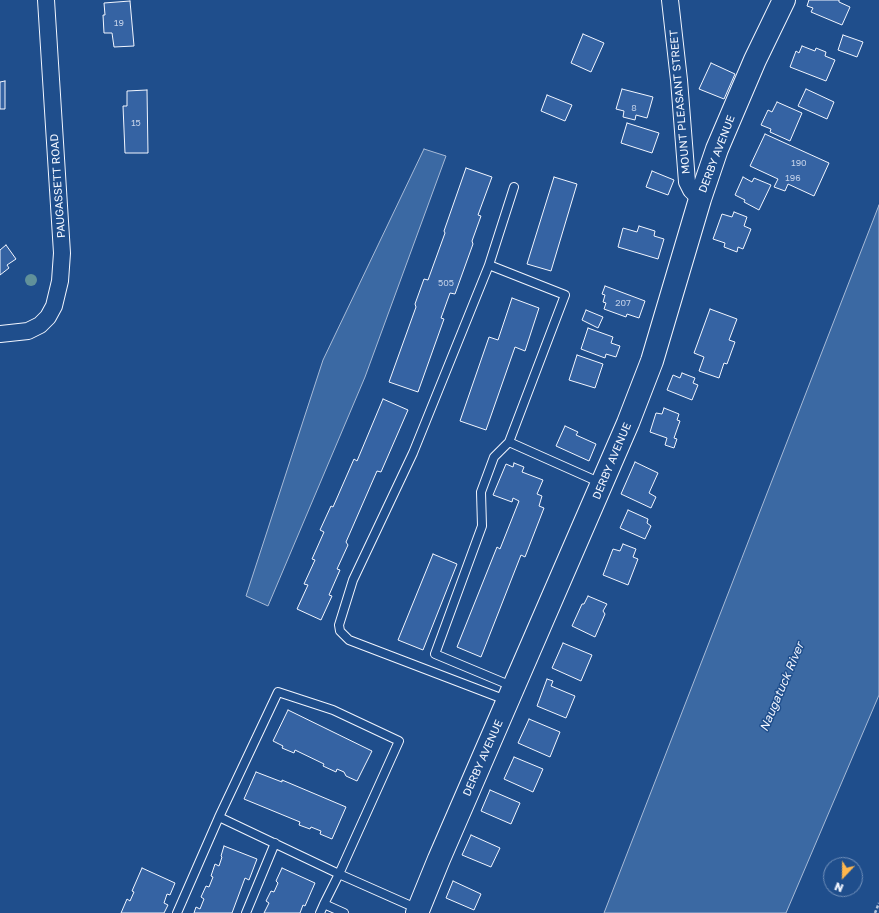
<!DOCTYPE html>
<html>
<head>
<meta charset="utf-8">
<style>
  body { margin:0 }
  #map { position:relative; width:879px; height:913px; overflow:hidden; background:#1f4e8c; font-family:"Golos Text",sans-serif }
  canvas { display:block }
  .north { position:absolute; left:823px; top:857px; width:40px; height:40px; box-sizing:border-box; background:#1f4e8c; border:1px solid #7391ba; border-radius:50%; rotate:202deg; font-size:11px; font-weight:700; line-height:16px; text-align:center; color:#f2f6ff }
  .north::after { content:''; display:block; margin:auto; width:14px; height:18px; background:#ffb74d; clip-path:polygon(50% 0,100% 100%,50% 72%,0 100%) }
</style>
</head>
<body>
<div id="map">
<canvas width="879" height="913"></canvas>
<div class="north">N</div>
</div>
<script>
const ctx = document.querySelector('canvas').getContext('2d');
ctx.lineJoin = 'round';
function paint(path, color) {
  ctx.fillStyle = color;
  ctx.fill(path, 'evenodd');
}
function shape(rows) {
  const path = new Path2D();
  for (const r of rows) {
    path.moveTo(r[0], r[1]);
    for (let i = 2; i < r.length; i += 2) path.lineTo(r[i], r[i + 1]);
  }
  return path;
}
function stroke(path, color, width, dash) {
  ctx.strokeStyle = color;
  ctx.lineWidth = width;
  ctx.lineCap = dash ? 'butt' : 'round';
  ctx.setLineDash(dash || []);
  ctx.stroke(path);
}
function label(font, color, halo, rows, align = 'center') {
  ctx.font = font + ' "Golos Text",sans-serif';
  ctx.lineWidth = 3;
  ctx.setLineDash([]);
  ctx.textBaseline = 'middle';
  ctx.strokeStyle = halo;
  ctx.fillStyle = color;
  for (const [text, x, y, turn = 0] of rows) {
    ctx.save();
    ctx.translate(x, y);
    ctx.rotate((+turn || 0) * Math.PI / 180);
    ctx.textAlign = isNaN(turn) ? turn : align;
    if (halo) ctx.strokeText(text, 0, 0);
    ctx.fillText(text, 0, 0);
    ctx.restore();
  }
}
const water = shape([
  [424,149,446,156,365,377,268,606,246,596,323,360,424,149],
  [879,205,879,695,786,913,604,913,879,205]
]);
paint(water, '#3b69a3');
stroke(water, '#a8bbd7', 1);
const building = shape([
  [809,0,839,0,839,2,850,7,842,25,811,12,813,8,807,6,809,0],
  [130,1,134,46,114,47,112,33,104,33,103,15,105,15,104,3,130,1],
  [583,34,604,43,591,72,571,63,583,34],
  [843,35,863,42,857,57,838,50,843,35],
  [802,46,815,51,816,48,826,52,825,56,835,60,826,81,790,67,796,51,799,53,802,46],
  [711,63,735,74,724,99,699,89,711,63],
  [5,81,5,109,0,109,0,82,5,81],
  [622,89,653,97,647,118,636,115,635,120,623,117,624,111,616,109,622,89],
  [806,89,834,102,827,119,798,106,806,89],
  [147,90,148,153,125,153,123,106,127,106,127,91,147,90],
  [547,95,572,105,565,121,541,111,547,95],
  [777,102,802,113,790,141,770,132,771,129,761,125,768,110,772,112,777,102],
  [627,123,659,133,652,153,621,143,627,123],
  [765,134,829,163,814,196,788,184,785,191,774,187,778,179,750,166,765,134],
  [466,168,492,177,478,215,481,216,472,241,473,244,455,294,450,293,441,318,444,319,418,392,389,382,416,307,415,304,424,279,428,280,445,233,444,231,466,168],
  [652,171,674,180,668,195,646,187,652,171],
  [554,177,577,184,551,271,527,264,554,177],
  [743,177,752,182,754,178,771,185,759,210,744,202,745,200,735,195,743,177],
  [734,212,747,217,744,226,751,229,743,249,738,247,737,252,724,247,725,243,713,239,722,214,732,217,734,212],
  [639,226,655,231,654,236,664,239,658,259,618,247,623,228,637,232,639,226],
  [6,245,16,259,7,265,9,268,0,275,0,250,6,245],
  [605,286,645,301,639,318,627,314,626,317,604,309,606,303,603,302,605,295,602,294,605,286],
  [512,298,539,308,525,351,515,347,486,430,460,421,489,337,498,340,512,298],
  [710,309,737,319,729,340,735,342,727,364,724,363,719,378,699,371,704,357,694,353,710,309],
  [586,310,603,317,598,328,582,320,586,310],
  [588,328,613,337,611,343,620,346,616,357,606,354,605,358,581,349,588,328],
  [577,355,603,364,595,388,569,380,577,355],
  [682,373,695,378,693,383,698,385,692,400,667,390,673,375,680,378,682,373],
  [383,399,408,410,381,472,377,471,346,542,348,545,337,569,340,570,329,595,332,596,321,620,297,609,308,585,304,584,315,560,312,559,324,532,320,530,331,506,333,507,354,459,357,461,383,399],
  [664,408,679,414,677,420,680,421,674,438,677,439,674,448,665,445,667,438,650,432,656,413,662,414,664,408],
  [565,426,578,432,576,435,596,444,589,461,556,446,565,426],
  [635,462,658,473,649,493,656,497,651,508,621,494,635,462],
  [514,463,524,467,522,472,543,480,537,494,542,496,539,506,544,508,525,557,521,555,481,657,457,647,497,547,500,549,519,501,513,498,512,502,493,495,506,464,513,467,514,463],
  [628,510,648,519,647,523,651,526,645,539,620,528,628,510],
  [623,544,636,549,633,557,638,559,628,585,603,575,613,549,620,551,623,544],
  [433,554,457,564,423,650,398,640,433,554],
  [588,596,607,604,603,611,605,614,595,637,572,626,582,604,584,604,588,596],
  [563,643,592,655,581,681,552,668,563,643],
  [547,679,553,681,551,686,575,696,566,718,537,706,547,679],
  [288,710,372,751,357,781,346,776,344,772,337,769,336,772,323,766,324,764,295,750,294,753,282,748,283,746,273,741,288,710],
  [529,719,560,732,550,757,518,743,529,719],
  [514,757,543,769,533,792,504,779,514,757],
  [256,772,282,782,282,780,346,807,332,839,320,834,321,831,311,827,310,829,299,825,300,822,244,799,256,772],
  [490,790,520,803,511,824,481,811,490,790],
  [471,835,500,848,491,867,462,855,471,835],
  [224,846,257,859,249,880,245,878,232,913,194,913,196,907,200,909,204,899,201,897,206,886,209,887,213,877,211,876,215,864,219,866,222,857,221,856,224,846],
  [142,868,175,883,170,895,167,894,164,903,168,905,164,913,121,913,127,899,130,901,134,892,132,891,142,868],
  [282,868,315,883,305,906,303,905,300,913,264,913,269,903,266,901,271,891,274,892,278,883,276,881,282,868],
  [453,881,481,894,474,910,446,898,453,881]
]);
paint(building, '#3563a3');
stroke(building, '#f2f6ff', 1);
const service = shape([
  [489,265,514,187],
  [514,687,435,654,482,526,481,492,494,457,509,442,601,483],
  [506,700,349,640,340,631,339,625,353,580,413,453,489,265,565,295,509,442],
  [177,913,219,817],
  [246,913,275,843],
  [320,913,324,904],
  [344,913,324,904,339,874,399,741,333,710,278,692,219,817,339,874,418,909]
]);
const minor = shape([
  [670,0,679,80,687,182,691,190,700,199],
  [0,334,28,331,40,325,48,317,54,306,60,281,62,253,46,0]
]);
const secondary = shape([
  [417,913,439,859,628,423,652,361,700,199,717,149,755,60,784,0]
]);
stroke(service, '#f2f6ff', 10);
stroke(minor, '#f2f6ff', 18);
stroke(secondary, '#f2f6ff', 24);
stroke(shape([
  [875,913,879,903]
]), '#b3c4dc', 2.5, [3, 2]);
stroke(service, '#1f4e8c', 8);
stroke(minor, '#1f4e8c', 16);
stroke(secondary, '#1f4e8c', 22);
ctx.fillStyle = '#61919a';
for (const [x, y] of [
  [31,280]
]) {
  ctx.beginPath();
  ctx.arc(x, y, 6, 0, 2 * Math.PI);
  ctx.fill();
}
label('9px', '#c3d1e8', null, [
  ["19",119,23],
  ["8",634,108],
  ["15",136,123],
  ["190",799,163],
  ["196",793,178],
  ["505",446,283],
  ["207",623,303]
]);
label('11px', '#f2f6ff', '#1f4e8c', [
  ["MOUNT PLEASANT STREET",680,102,-95],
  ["DERBY AVENUE",717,154,-69],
  ["PAUGASSETT ROAD",58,186,-94],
  ["DERBY AVENUE",612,461,-67],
  ["DERBY AVENUE",483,758,-66]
]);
label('italic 12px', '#f2f6ff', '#1f4e8c', [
  ["Naugatuck River",782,687,-67]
]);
</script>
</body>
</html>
